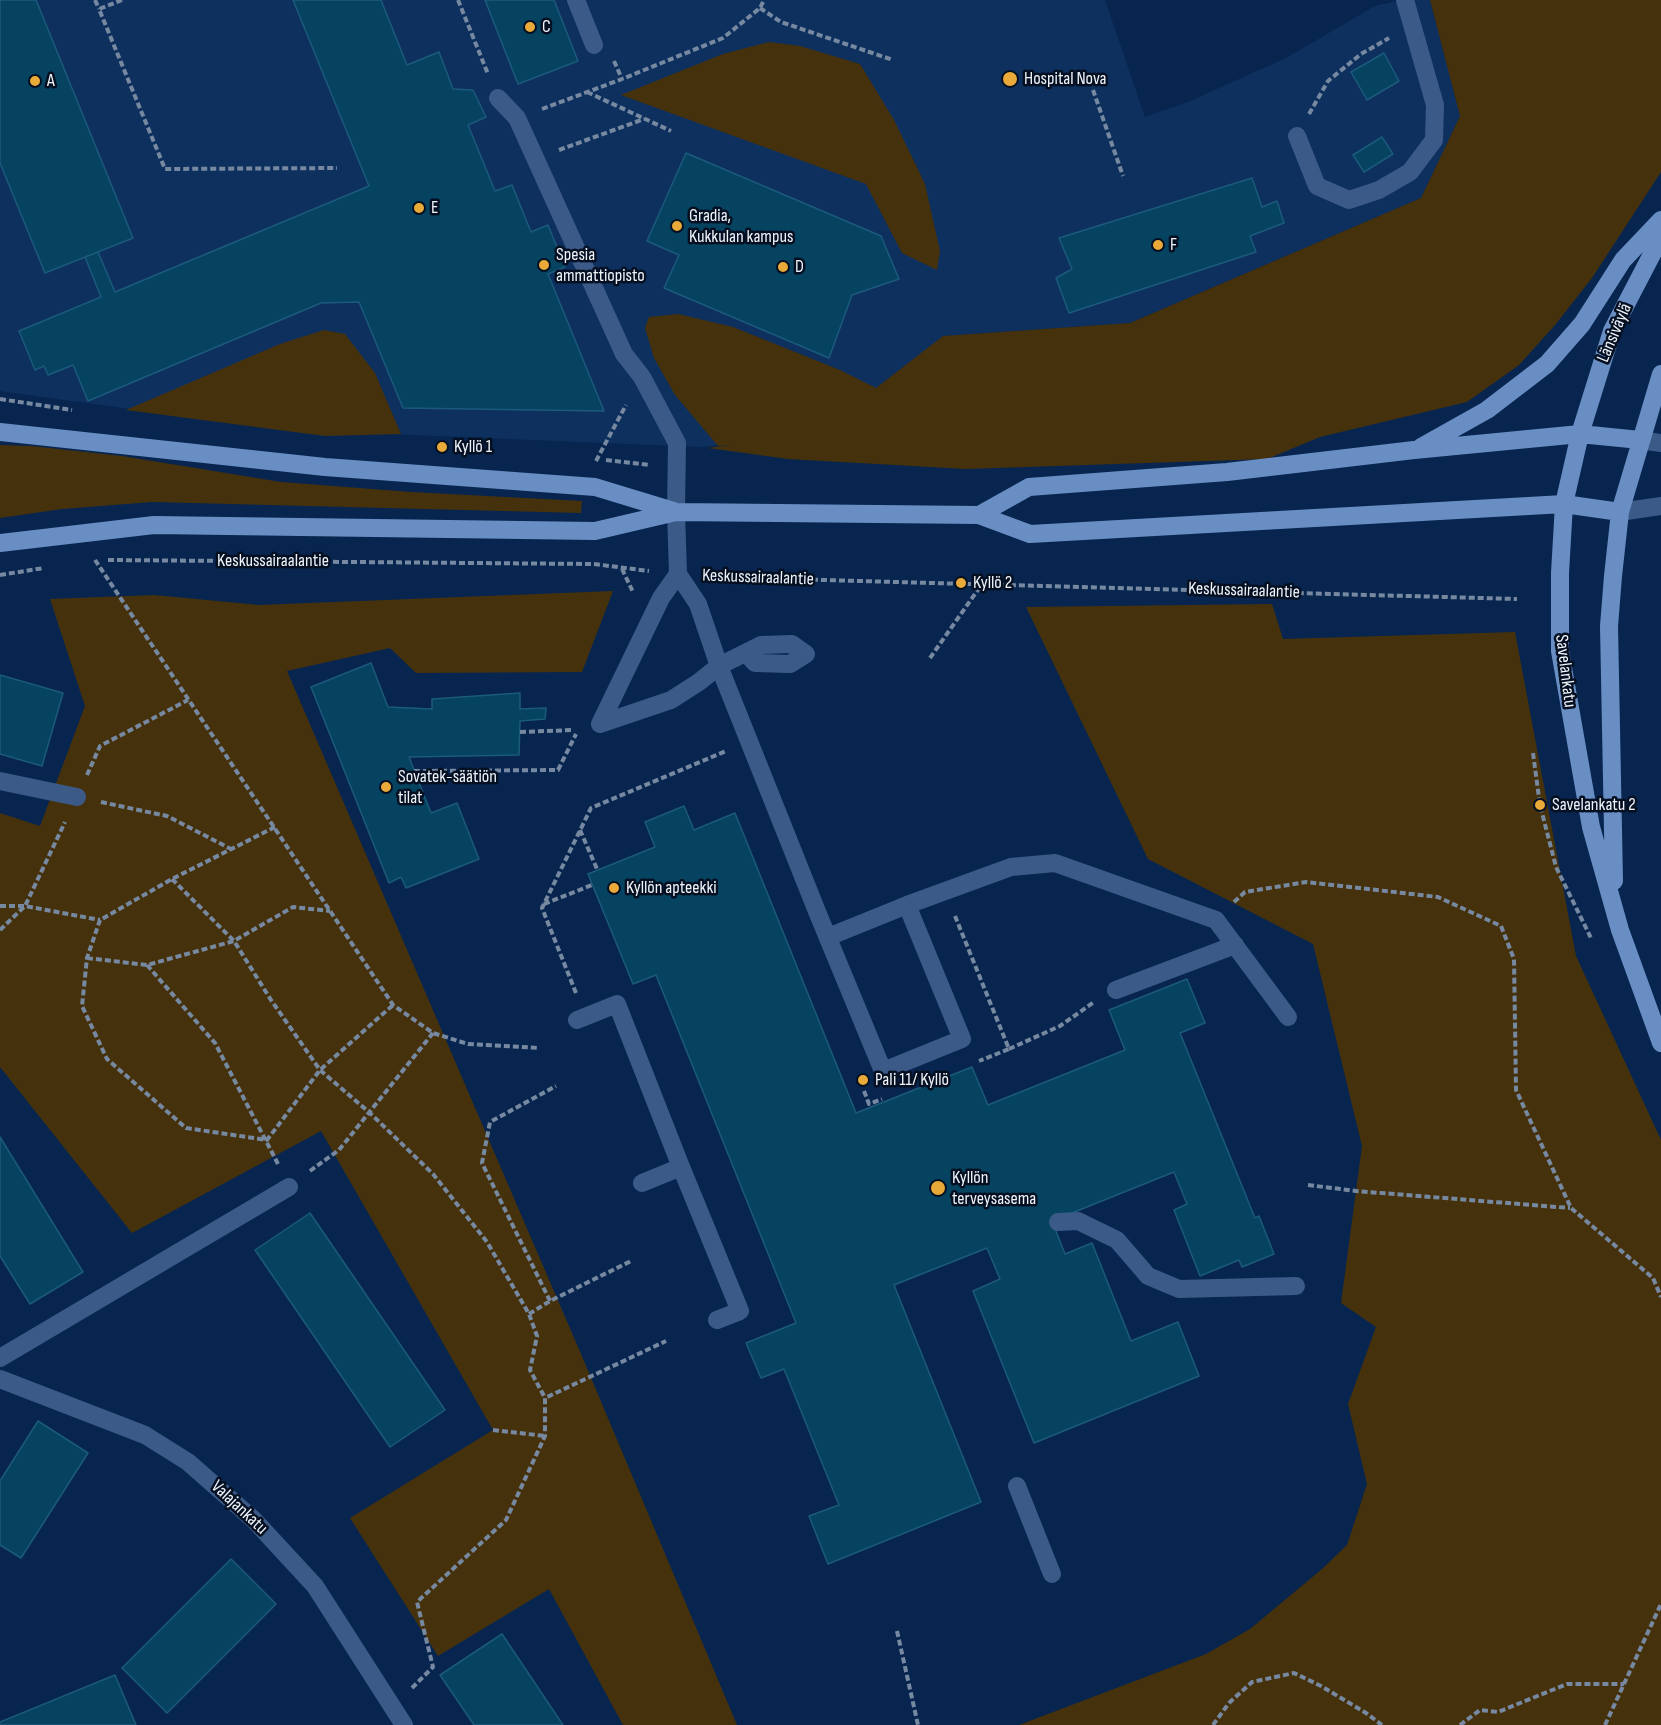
<!DOCTYPE html>
<html>
<head>
<meta charset="utf-8">
<style>
  body { margin:0 }
  canvas { display:block; background:#07254e }
</style>
</head>
<body>
<canvas width="1661" height="1725"></canvas>
<script>
const ctx = document.querySelector('canvas').getContext('2d');
ctx.lineJoin = 'round';
function paint(path, color) {
  ctx.fillStyle = color;
  ctx.fill(path, 'evenodd');
}
function shape(rows) {
  const path = new Path2D();
  for (const r of rows) {
    path.moveTo(r[0], r[1]);
    for (let i = 2; i < r.length; i += 2) path.lineTo(r[i], r[i + 1]);
  }
  return path;
}
function stroke(path, color, width, dash) {
  ctx.strokeStyle = color;
  ctx.lineWidth = width;
  ctx.lineCap = dash ? 'butt' : 'round';
  ctx.setLineDash(dash || []);
  ctx.stroke(path);
}
function label(font, color, halo, rows, align = 'center') {
  ctx.font = font + ' "Sofia Sans Condensed",sans-serif';
  ctx.lineWidth = 5;
  ctx.setLineDash([]);
  ctx.textBaseline = 'middle';
  ctx.strokeStyle = halo;
  ctx.fillStyle = color;
  for (const [text, x, y, turn = 0] of rows) {
    ctx.save();
    ctx.translate(x, y);
    ctx.rotate((+turn || 0) * Math.PI / 180);
    ctx.textAlign = isNaN(turn) ? turn : align;
    if (halo) ctx.strokeText(text, 0, 0);
    ctx.fillText(text, 0, 0);
    ctx.restore();
  }
}
paint(shape([
  [0,0,1105,0,1145,117,1188,102,1286,58,1375,6,1401,0,1430,0,1460,116,1421,198,1130,323,943,336,879,429,701,447,390,434,325,436,0,391]
]), '#0e305e');
paint(shape([
  [1430,0,1661,0,1661,172,1592,278,1555,325,1519,365,1467,402,1320,437,1267,459,966,469,788,459,708,448,731,445,718,446,675,395,654,358,645,328,649,317,678,314,733,327,840,370,876,388,943,336,1130,323,1421,198,1460,116],
  [769,42,800,46,860,64,894,120,925,184,940,251,937,270,902,253,866,184,621,95,723,54],
  [324,330,345,334,375,373,401,434,325,436,126,410,280,344],
  [0,445,31,446,122,456,281,482,411,492,582,501,581,513,152,502,62,509,0,518],
  [613,591,582,672,416,673,390,648,287,671,581,1354,737,1725,623,1725,549,1589,438,1656,350,1518,493,1430,321,1131,132,1233,0,1067,0,813,40,826,85,706,50,599,154,595,259,605],
  [1272,604,1283,639,1515,632,1576,956,1661,1140,1661,1725,1019,1725,1206,1654,1250,1629,1322,1569,1347,1545,1367,1484,1348,1404,1376,1327,1341,1303,1362,1146,1313,944,1148,859,1026,607]
]), '#46310d');
const building = shape([
  [0,0,36,0,133,238,45,273,0,163,0,0],
  [293,0,381,0,407,65,439,52,453,89,473,90,486,117,468,125,495,191,512,185,531,232,548,225,565,267,548,274,604,411,403,408,359,302,321,303,88,401,73,365,48,375,44,366,35,370,19,331,101,297,85,257,98,252,115,292,369,186,293,0],
  [485,0,554,0,578,61,518,84,485,0],
  [1384,53,1399,81,1367,100,1351,72,1384,53],
  [1382,137,1393,154,1364,172,1353,155,1382,137],
  [686,153,881,236,899,279,852,295,829,358,664,288,679,255,647,241,686,153],
  [1252,178,1262,207,1277,201,1284,223,1250,236,1256,252,1069,313,1056,278,1072,269,1059,238,1252,178],
  [371,663,388,707,432,709,432,699,520,693,520,709,546,708,545,719,520,721,519,755,409,757,431,813,457,803,479,859,406,888,401,877,389,883,311,687,371,663],
  [0,675,63,693,42,766,0,754,0,675],
  [684,806,694,830,735,813,856,1113,972,1067,988,1105,1125,1050,1109,1010,1187,979,1205,1023,1180,1033,1255,1218,1259,1216,1274,1254,1242,1267,1239,1260,1200,1276,1174,1210,1187,1204,1174,1172,1052,1221,1065,1254,1092,1243,1131,1341,1178,1322,1199,1376,1034,1443,973,1291,1000,1279,987,1248,894,1285,981,1502,828,1564,809,1516,839,1505,784,1369,761,1378,746,1343,796,1323,656,975,633,984,588,874,655,847,645,822,684,806],
  [0,1137,83,1272,30,1304,0,1256,0,1137],
  [310,1213,445,1410,390,1447,255,1250,310,1213],
  [38,1421,88,1453,21,1558,0,1545,0,1481,38,1421],
  [231,1559,276,1604,167,1713,122,1668,231,1559],
  [502,1634,563,1725,474,1725,440,1675,502,1634],
  [115,1675,136,1725,0,1725,0,1722,115,1675]
]);
paint(building, '#054360');
stroke(building, '#1c5a7c', 1.5);
stroke(shape([
  [95,0,99,9],
  [122,0,99,9,165,169,337,168],
  [458,0,488,74],
  [760,8,781,22,893,60],
  [614,61,622,79],
  [1093,90,1123,176],
  [587,92,671,131],
  [542,109,622,79,723,38,760,8,764,0],
  [1309,114,1328,81,1361,54,1389,38],
  [559,150,644,119],
  [0,399,72,410],
  [606,460,650,465],
  [596,461,626,405],
  [95,560,393,1005,433,1033,468,1044,539,1048],
  [108,560,594,564,649,571],
  [622,569,633,592],
  [0,575,44,568],
  [713,577,1517,599],
  [930,658,982,584],
  [520,732,574,730],
  [1533,753,1540,805,1556,867,1591,938],
  [414,771,558,770,576,734],
  [87,775,100,746,188,700],
  [101,802,167,816,231,849],
  [275,827,172,879,100,920,87,958,82,1006,107,1059,186,1128,267,1140,320,1070,393,1005],
  [580,830,597,869],
  [172,879,234,941,271,1000,320,1070,370,1113,433,1174,487,1242,529,1314,537,1336,530,1370,545,1398],
  [1234,902,1245,892,1306,882,1438,897,1501,926,1514,959,1516,1090,1571,1208,1653,1278,1661,1297],
  [544,904,592,885],
  [0,906,25,906,100,920],
  [955,916,1009,1049,979,1061],
  [0,930,25,906,65,822],
  [87,958,147,965,234,941,293,907,330,911],
  [147,965,215,1043,278,1164],
  [576,993,542,908,591,808,726,751],
  [1009,1049,1060,1026,1094,1002],
  [864,1091,869,1104,882,1099],
  [310,1171,339,1150,433,1033],
  [1308,1185,1356,1191,1570,1208],
  [550,1301,482,1163,490,1122,556,1086],
  [529,1314,550,1301,631,1261],
  [493,1430,545,1436],
  [897,1631,918,1725],
  [412,1688,433,1667,417,1602,506,1520,545,1436,545,1398,666,1341],
  [1213,1725,1229,1703,1252,1682,1294,1673,1321,1686,1366,1713,1382,1725],
  [1460,1725,1480,1710,1498,1712,1567,1684,1624,1684],
  [1605,1725,1661,1604]
]), '#7789a1', 4, [6, 3]);
stroke(shape([
  [576,0,594,45],
  [498,98,517,118,624,354,642,377,677,443,676,512,678,574,698,604,719,666,818,914,883,1071,962,1039,907,905,828,937],
  [1297,136,1317,186,1349,200,1379,190,1410,172,1434,140,1435,105,1405,0],
  [1640,440,1661,443],
  [1620,512,1661,506],
  [600,724,671,700,699,682,719,666,761,645,792,644,806,654,790,664,755,663,746,653],
  [600,724,661,598,678,574],
  [0,781,77,797],
  [907,905,1011,867,1055,863,1216,920,1288,1017],
  [1116,990,1235,945],
  [577,1020,617,1004,681,1167,642,1183],
  [681,1167,740,1311,717,1320],
  [1058,1222,1078,1221,1117,1240,1148,1276,1179,1289,1296,1286],
  [0,1358,289,1187],
  [0,1379,145,1435,188,1462,254,1520,315,1586,404,1725],
  [1017,1486,1052,1574]
]), '#3b5a87', 18);
stroke(shape([
  [1661,237,1612,331,1580,434,1564,504,1560,573,1560,651,1591,827,1620,930,1661,1043],
  [0,432,325,467,595,487,674,511],
  [1421,447,1487,410,1547,364,1582,324,1623,260,1661,220],
  [979,515,1029,487,1227,472,1414,450,1580,434,1640,440],
  [0,543,154,525,595,531,676,512,979,515,1030,534,1564,504,1620,512],
  [1614,881,1609,626,1613,576,1620,512,1661,374]
]), '#688ec4', 18);
for (const [x, y, r, color] of [
  [530,27,6,"#eaaa39"],
  [1010,79,8,"#eaaa39"],
  [35,81,6,"#eaaa39"],
  [419,208,6,"#eaaa39"],
  [677,226,6,"#eaaa39"],
  [1158,245,6,"#eaaa39"],
  [544,265,6,"#eaaa39"],
  [783,267,6,"#eaaa39"],
  [442,447,6,"#eaaa39"],
  [961,583,6,"#eaaa39"],
  [386,787,6,"#eaaa39"],
  [1540,805,6,"#eaaa39"],
  [614,888,6,"#eaaa39"],
  [863,1080,6,"#eaaa39"],
  [938,1188,8,"#eaaa39"]
]) {
  const dot = new Path2D();
  dot.arc(x, y, r, 0, 2 * Math.PI);
  ctx.fillStyle = color;
  ctx.fill(dot);
  stroke(dot, '#040f21', 2);
}
label('18px', '#f0f4fa', '#040f21', [
  ["C",542,27],
  ["Hospital Nova",1024,79],
  ["A",47,81],
  ["E",431,208],
  ["Gradia,",689,216],
  ["Kukkulan kampus",689,237],
  ["F",1170,245],
  ["Spesia",556,255],
  ["ammattiopisto",556,276],
  ["D",795,267],
  ["Kyllö 1",454,447],
  ["Kyllö 2",973,583],
  ["Sovatek-säätiön",398,777],
  ["tilat",398,798],
  ["Savelankatu 2",1552,805],
  ["Kyllön apteekki",626,888],
  ["Pali 11/ Kyllö",875,1080],
  ["Kyllön",952,1178],
  ["terveysasema",952,1199]
], 'left');
label('18px', '#f0f4fa', '#040f21', [
  ["Länsiväylä",1615,333,-67],
  ["Keskussairaalantie",273,561],
  ["Keskussairaalantie",758,578,2],
  ["Keskussairaalantie",1244,591,2],
  ["Savelankatu",1565,671,83],
  ["Valajankatu",239,1508,43]
]);
</script>
</body>
</html>
